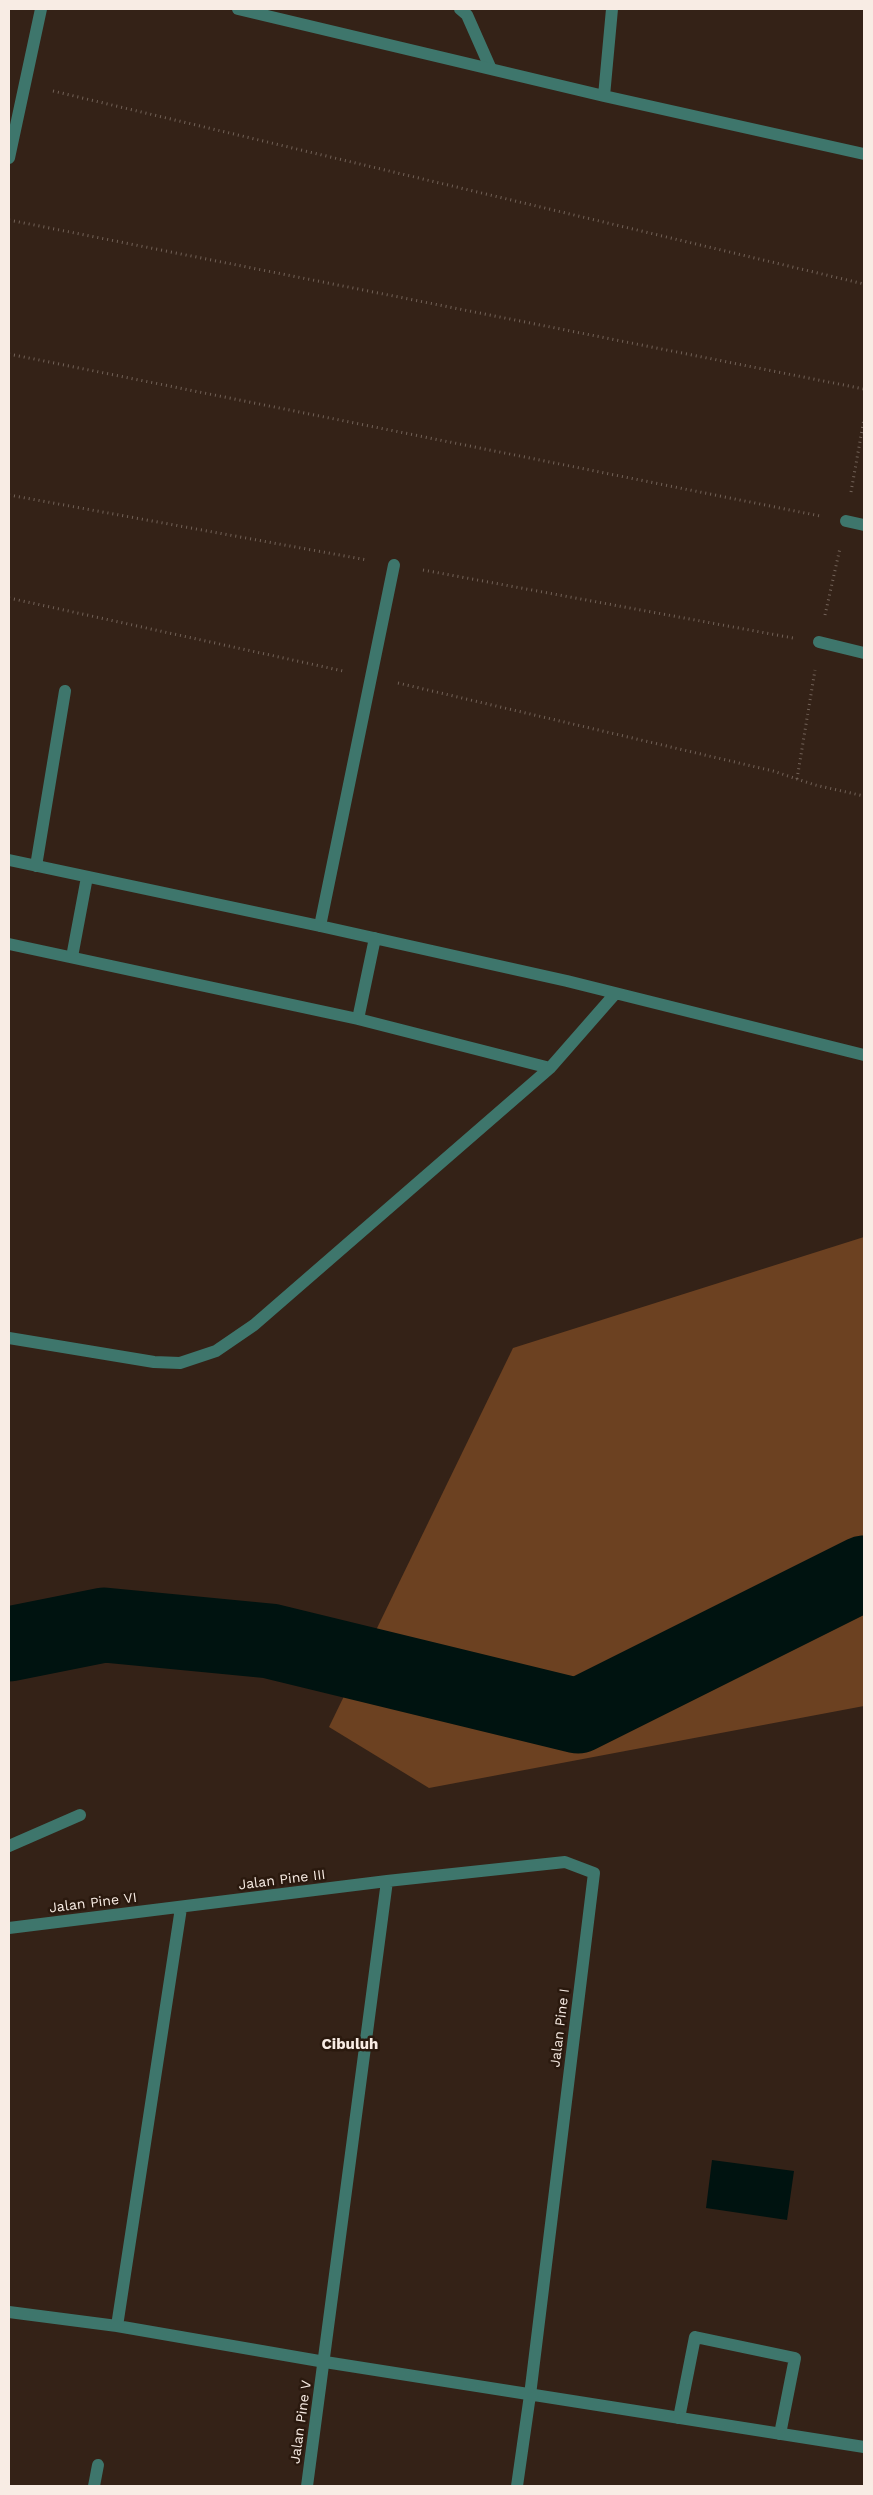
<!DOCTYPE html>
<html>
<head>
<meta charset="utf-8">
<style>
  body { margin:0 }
  #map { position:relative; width:873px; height:2495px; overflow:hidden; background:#342217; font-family:"Work Sans",sans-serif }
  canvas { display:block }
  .frame { position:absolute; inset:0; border:10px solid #f8ece4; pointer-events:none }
</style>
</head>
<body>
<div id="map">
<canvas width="873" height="2495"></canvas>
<div class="frame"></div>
</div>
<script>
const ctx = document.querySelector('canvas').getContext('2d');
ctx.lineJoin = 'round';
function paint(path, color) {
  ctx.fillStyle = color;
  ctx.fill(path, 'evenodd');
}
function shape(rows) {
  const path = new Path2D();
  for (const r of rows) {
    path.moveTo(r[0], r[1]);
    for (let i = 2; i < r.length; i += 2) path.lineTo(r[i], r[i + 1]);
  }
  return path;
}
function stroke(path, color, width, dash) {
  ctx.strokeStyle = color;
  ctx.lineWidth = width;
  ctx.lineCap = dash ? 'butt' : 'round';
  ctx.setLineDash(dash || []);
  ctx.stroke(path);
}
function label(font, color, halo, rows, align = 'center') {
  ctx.font = font + ' "Work Sans",sans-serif';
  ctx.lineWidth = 5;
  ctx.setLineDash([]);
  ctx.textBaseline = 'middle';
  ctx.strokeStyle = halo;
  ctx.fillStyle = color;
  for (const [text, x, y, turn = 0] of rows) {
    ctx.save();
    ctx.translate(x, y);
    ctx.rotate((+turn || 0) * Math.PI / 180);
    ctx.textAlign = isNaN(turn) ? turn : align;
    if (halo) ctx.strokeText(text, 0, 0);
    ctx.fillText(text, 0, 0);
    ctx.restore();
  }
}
paint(shape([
  [864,1237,864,1706,429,1788,329,1727,513,1348]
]), '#6c4121');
paint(shape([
  [712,2160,794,2171,787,2220,706,2208]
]), '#001310');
stroke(shape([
  [9,1644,104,1625,270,1641,578,1716,864,1573]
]), '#001310', 75);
stroke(shape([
  [53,91,864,284],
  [9,220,864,389],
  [9,354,820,516],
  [851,492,864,419],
  [9,495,367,560],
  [423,570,793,638],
  [9,598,343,671],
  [825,615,840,548],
  [398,683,773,771,815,785,864,796],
  [797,779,815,670]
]), '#726258', 3, [1, 4]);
stroke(shape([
  [460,9,467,15,490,67],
  [846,521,864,525],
  [819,642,864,653],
  [679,2418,695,2337,795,2358,780,2434]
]), '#3e766c', 12);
stroke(shape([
  [238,9,604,96,864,154],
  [604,96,612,9],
  [9,158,41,9],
  [9,860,320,926,567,981,864,1055],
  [36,866,65,691],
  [320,926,394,565],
  [9,944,358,1019,550,1068],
  [72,957,87,877],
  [358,1019,375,938],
  [9,1338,154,1362,180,1363,216,1351,254,1325,550,1068,614,995],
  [9,1846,80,1815],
  [9,1928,387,1881,565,1862,594,1873,530,2395,517,2486],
  [9,2312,117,2326,325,2362,864,2447],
  [117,2326,181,1908],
  [94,2486,98,2465],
  [307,2486,387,1881]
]), '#3e766c', 12);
label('14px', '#f8ece4', '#2a190e', [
  ["Jalan Pine III",282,1880,-7],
  ["Jalan Pine VI",93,1903,-7],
  ["Jalan Pine I",560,2028,-83],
  ["Jalan Pine V",301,2422,-82]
]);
label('bold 15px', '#f8ece4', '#2a190e', [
  ["Cibuluh",350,2045]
]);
</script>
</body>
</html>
